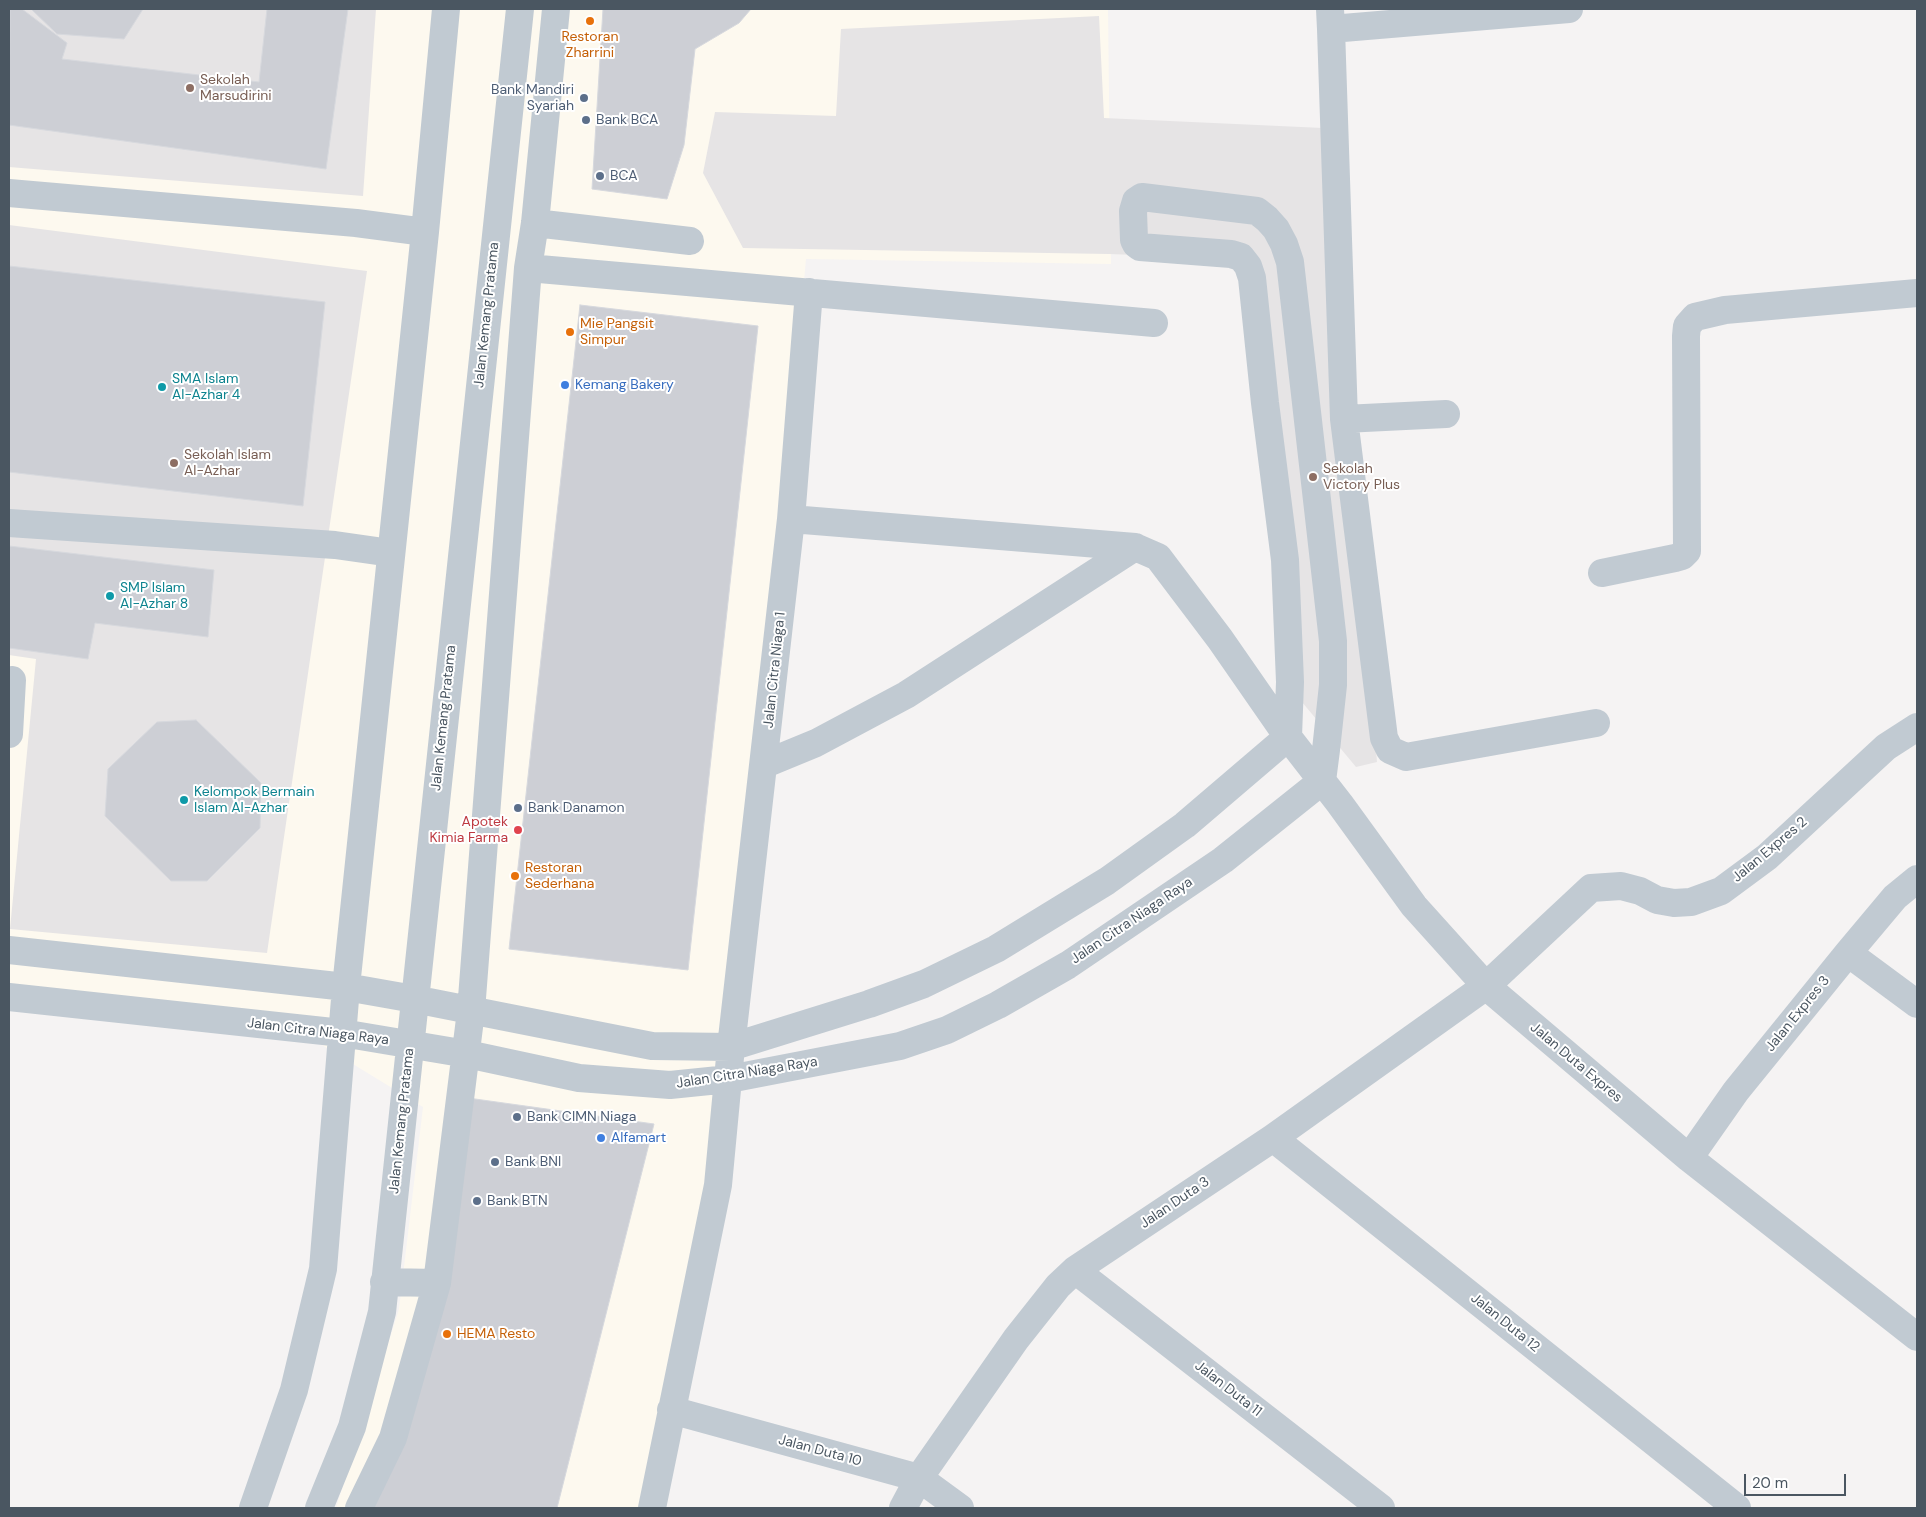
<!DOCTYPE html>
<html>
<head>
<meta charset="utf-8">
<style>
  body { margin:0 }
  #map { position:relative; width:1926px; height:1517px; overflow:hidden; background:#f5f3f3; font-family:"DM Sans",sans-serif }
  canvas { display:block }
  .frame { position:absolute; inset:0; border:10px solid #4a5661; pointer-events:none }
  .scale { position:absolute; left:1744px; top:1474px; width:102px; height:22px; box-sizing:border-box; border:2px solid #4a5661; border-top:0; padding-left:6px; font-size:15px; line-height:18px; white-space:nowrap; color:#4a5661; -webkit-text-stroke:4px #fff; paint-order:stroke }
</style>
</head>
<body>
<div id="map">
<canvas width="1926" height="1517"></canvas>
<div class="frame"></div>
<div class="scale">20 m</div>
</div>
<script>
const ctx = document.querySelector('canvas').getContext('2d');
ctx.lineJoin = 'round';
function paint(path, color) {
  ctx.fillStyle = color;
  ctx.fill(path, 'evenodd');
}
function shape(rows) {
  const path = new Path2D();
  for (const r of rows) {
    path.moveTo(r[0], r[1]);
    for (let i = 2; i < r.length; i += 2) path.lineTo(r[i], r[i + 1]);
  }
  return path;
}
function stroke(path, color, width, dash) {
  ctx.strokeStyle = color;
  ctx.lineWidth = width;
  ctx.lineCap = dash ? 'butt' : 'round';
  ctx.setLineDash(dash || []);
  ctx.stroke(path);
}
function label(font, color, halo, rows, align = 'center') {
  ctx.font = font + ' "DM Sans",sans-serif';
  ctx.lineWidth = 4;
  ctx.setLineDash([]);
  ctx.textBaseline = 'middle';
  ctx.strokeStyle = halo;
  ctx.fillStyle = color;
  for (const [text, x, y, turn = 0] of rows) {
    ctx.save();
    ctx.translate(x, y);
    ctx.rotate((+turn || 0) * Math.PI / 180);
    ctx.textAlign = isNaN(turn) ? turn : align;
    if (halo) ctx.strokeText(text, 0, 0);
    ctx.fillText(text, 0, 0);
    ctx.restore();
  }
}
paint(shape([
  [9,9,1108,9,1111,264,806,259,720,1187,657,1508,336,1508,399,1309,423,1107,291,1026,9,1007]
]), '#fdf9ef');
paint(shape([
  [9,9,376,9,363,196,9,167],
  [1099,16,1104,118,1323,128,1377,762,1356,767,1297,696,1248,259,1109,254,743,248,703,173,715,112,836,116,841,29],
  [9,225,367,271,267,953,10,929,36,659,9,655]
]), '#e6e4e5');
const building = shape([
  [10,9,22,9,67,43,62,59,259,82,267,9,348,9,326,169,9,125,10,9],
  [31,9,143,9,124,39,57,34,31,9],
  [603,9,751,9,739,23,695,49,684,145,667,199,592,189,603,9],
  [9,266,325,302,303,506,9,472,9,266],
  [580,305,758,326,688,970,509,949,580,305],
  [9,546,214,570,208,637,95,623,88,659,9,648,9,546],
  [196,720,261,783,260,828,207,881,171,881,105,816,108,769,157,722,196,720],
  [468,1098,654,1124,557,1508,370,1508,468,1098]
]);
paint(building, '#cdcfd5');
stroke(building, '#d7d9de', 1);
stroke(shape([
  [1330,9,1331,29,1569,9],
  [1331,29,1344,419,1384,738,1390,750,1406,757,1596,723],
  [9,193,356,223,425,232],
  [535,223,690,241],
  [528,268,1154,323],
  [1344,419,1446,414],
  [9,523,335,545,391,553],
  [1135,547,1158,557,1220,639,1288,737,1340,804,1414,906,1486,986,1689,1158,1917,1337],
  [1602,573,1675,558,1682,556,1687,551,1686,336,1687,326,1695,317,1725,310,1917,293],
  [9,734,12,680],
  [765,764,816,743,906,695,1135,547,791,519],
  [9,950,346,987,414,999,652,1046,731,1047,869,1004,924,984,996,949,1107,881,1185,825,1288,737],
  [1848,953,1917,1004],
  [9,997,342,1033,467,1054,579,1078,670,1085,729,1079,900,1046,947,1030,998,1005,1068,965,1223,860,1322,781,1326,750,1333,685,1333,641,1290,262,1284,244,1276,229,1267,219,1257,211,1142,197,1136,201,1133,211,1134,240,1136,244,1140,247,1231,254,1241,257,1248,266,1252,278,1265,403,1285,560,1290,682,1288,737],
  [1273,1138,1737,1508],
  [1689,1158,1736,1091,1848,953,1895,897,1917,879],
  [1075,1270,1381,1508],
  [384,1282,437,1283],
  [671,1410,919,1478,960,1508],
  [253,1508,294,1390,323,1269,346,987,425,232,446,9],
  [319,1508,352,1427,382,1312,520,9],
  [359,1508,393,1438,437,1283,471,1011,528,268,535,223,556,9],
  [652,1508,718,1185,731,1047,791,519,809,292],
  [903,1508,919,1478,1016,1339,1058,1286,1075,1270,1273,1138,1486,986,1591,888,1621,886,1640,891,1657,900,1674,903,1691,902,1721,891,1767,857,1886,747,1917,727]
]), '#c1cad2', 28);
for (const [x, y, r, color] of [
  [590,21,5,"#e8710a"],
  [190,88,5,"#8d6e63"],
  [584,98,5,"#5c6f8a"],
  [586,120,5,"#5c6f8a"],
  [600,176,5,"#5c6f8a"],
  [570,332,5,"#e8710a"],
  [565,385,5,"#3f7fe0"],
  [162,387,5,"#0f9aa8"],
  [174,463,5,"#8d6e63"],
  [1313,477,5,"#8d6e63"],
  [110,596,5,"#0f9aa8"],
  [184,800,5,"#0f9aa8"],
  [518,808,5,"#5c6f8a"],
  [518,830,5,"#e0444e"],
  [515,876,5,"#e8710a"],
  [517,1117,5,"#5c6f8a"],
  [601,1138,5,"#3f7fe0"],
  [495,1162,5,"#5c6f8a"],
  [477,1201,5,"#5c6f8a"],
  [447,1334,5,"#e8710a"]
]) {
  const dot = new Path2D();
  dot.arc(x, y, r, 0, 2 * Math.PI);
  ctx.fillStyle = color;
  ctx.fill(dot);
  stroke(dot, '#fff', 2);
}
label('14px', '#c56008', '#fff', [
  ["Restoran",590,37,"center"],
  ["Zharrini",590,53,"center"],
  ["Mie Pangsit",580,324],
  ["Simpur",580,340],
  ["Restoran",525,868],
  ["Sederhana",525,884],
  ["HEMA Resto",457,1334]
], 'left');
label('14px', '#785e54', '#fff', [
  ["Sekolah",200,80],
  ["Marsudirini",200,96],
  ["Sekolah Islam",184,455],
  ["Al-Azhar",184,471],
  ["Sekolah",1323,469],
  ["Victory Plus",1323,485]
], 'left');
label('14px', '#4e5e75', '#fff', [
  ["Bank Mandiri",574,90,"right"],
  ["Syariah",574,106,"right"],
  ["Bank BCA",596,120],
  ["BCA",610,176],
  ["Bank Danamon",528,808],
  ["Bank CIMN Niaga",527,1117],
  ["Bank BNI",505,1162],
  ["Bank BTN",487,1201]
], 'left');
label('14px', '#4a5661', '#fff', [
  ["Jalan Kemang Pratama",487,315,-84],
  ["Jalan Citra Niaga 1",775,670,-84],
  ["Jalan Kemang Pratama",444,718,-84],
  ["Jalan Expres 2",1770,850,-40],
  ["Jalan Citra Niaga Raya",1132,921,-34],
  ["Jalan Expres 3",1798,1014,-51],
  ["Jalan Citra Niaga Raya",318,1032,7],
  ["Jalan Duta Expres",1576,1063,40],
  ["Jalan Citra Niaga Raya",747,1073,-9],
  ["Jalan Kemang Pratama",402,1121,-84],
  ["Jalan Duta 3",1175,1203,-34],
  ["Jalan Duta 12",1505,1323,39],
  ["Jalan Duta 11",1228,1389,38],
  ["Jalan Duta 10",820,1451,15]
]);
label('14px', '#0d838f', '#fff', [
  ["SMA Islam",172,379],
  ["Al-Azhar 4",172,395],
  ["SMP Islam",120,588],
  ["Al-Azhar 8",120,604],
  ["Kelompok Bermain",194,792],
  ["Islam Al-Azhar",194,808]
], 'left');
label('14px', '#366cbe', '#fff', [
  ["Kemang Bakery",575,385],
  ["Alfamart",611,1138]
], 'left');
label('14px', '#be3a42', '#fff', [
  ["Apotek",508,822],
  ["Kimia Farma",508,838]
], 'right');
</script>
</body>
</html>
